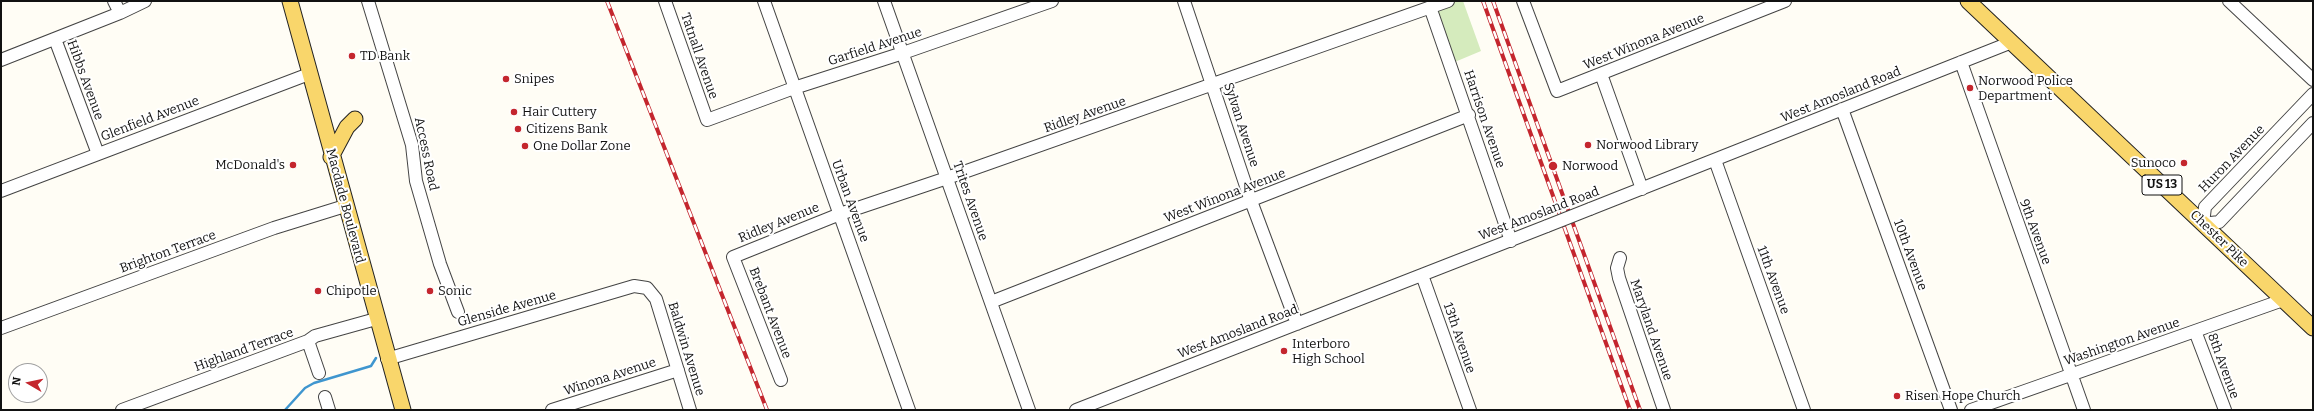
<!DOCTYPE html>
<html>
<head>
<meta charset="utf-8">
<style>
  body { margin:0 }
  #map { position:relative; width:2314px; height:411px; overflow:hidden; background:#fffdf5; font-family:Bitter,serif }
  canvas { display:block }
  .frame { position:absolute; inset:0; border:2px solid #111; pointer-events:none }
  .north { position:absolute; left:8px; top:363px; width:40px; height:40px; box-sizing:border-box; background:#fff; border:1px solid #a0a0a0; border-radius:50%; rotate:279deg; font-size:11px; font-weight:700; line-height:16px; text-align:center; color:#111 }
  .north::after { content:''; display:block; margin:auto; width:14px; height:18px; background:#c4262e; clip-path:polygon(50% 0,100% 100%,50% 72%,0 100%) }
</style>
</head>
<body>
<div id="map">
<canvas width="2314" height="411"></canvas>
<div class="frame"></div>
<div class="north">N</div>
</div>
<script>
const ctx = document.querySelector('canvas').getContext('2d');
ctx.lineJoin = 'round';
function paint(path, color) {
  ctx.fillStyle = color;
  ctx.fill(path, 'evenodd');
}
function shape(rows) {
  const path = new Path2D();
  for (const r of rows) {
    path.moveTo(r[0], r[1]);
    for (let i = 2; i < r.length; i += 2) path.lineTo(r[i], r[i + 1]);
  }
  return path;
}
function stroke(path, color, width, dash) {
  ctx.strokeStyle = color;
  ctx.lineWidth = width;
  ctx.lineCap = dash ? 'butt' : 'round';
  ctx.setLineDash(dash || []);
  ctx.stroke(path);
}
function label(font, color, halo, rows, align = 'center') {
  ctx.font = font + ' Bitter,serif';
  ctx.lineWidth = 4;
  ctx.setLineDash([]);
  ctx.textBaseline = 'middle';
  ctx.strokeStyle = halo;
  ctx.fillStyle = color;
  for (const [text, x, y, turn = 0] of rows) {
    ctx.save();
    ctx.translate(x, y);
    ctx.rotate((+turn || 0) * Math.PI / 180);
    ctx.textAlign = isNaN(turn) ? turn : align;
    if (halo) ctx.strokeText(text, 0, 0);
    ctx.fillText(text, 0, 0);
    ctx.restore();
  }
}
paint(shape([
  [1448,1,1463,1,1481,51,1450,64,1430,7]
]), '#d5ebbd');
stroke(shape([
  [285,410,305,388,314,383,371,366,376,358]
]), '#3f96cf', 2.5);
const minor = shape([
  [114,1,120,13],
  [368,1,412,145,416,181,440,264,458,312],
  [665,1,707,120,794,88,903,53,1052,1],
  [764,1,909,410],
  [884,1,1029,410],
  [1184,1,1251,201,1297,324],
  [1523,1,1557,91,1785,1],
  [2229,1,2313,80],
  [1430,7,1511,241],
  [55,39,98,154],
  [1,60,120,13,145,1],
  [1961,62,2084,410],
  [1601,74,1642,189],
  [2313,94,2205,207,2203,224,2219,222,2313,123],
  [1842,109,1951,410],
  [1715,160,1804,410],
  [1,191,309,74],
  [1590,209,2012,42],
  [1620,258,1617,268,1619,278,1664,410],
  [1422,275,1470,410],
  [991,302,1469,115],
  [1,328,274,228,345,206],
  [2195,331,2225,410],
  [308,341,319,373],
  [387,359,634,286,647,288,656,299,690,410],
  [781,380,733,257,840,214,947,178,1448,1],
  [325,397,329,410],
  [122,410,308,341,315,336,376,319],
  [552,410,678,370],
  [1076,410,1547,226],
  [1971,410,2283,300]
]);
const major = shape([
  [290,1,403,410],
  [1968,1,2313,328],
  [331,157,347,127,355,119]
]);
stroke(minor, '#444', 14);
stroke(major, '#222', 17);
stroke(minor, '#fff', 12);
stroke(major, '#f9d66b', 15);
const rail = shape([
  [607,1,767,410],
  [1483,1,1630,410],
  [1493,1,1640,410]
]);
stroke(rail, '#c4262e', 4);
stroke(rail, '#fff', 2.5, [8]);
const minorBridge = shape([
  [1547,226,1590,209]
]);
stroke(minorBridge, '#444', 14, []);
stroke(minorBridge, '#fff', 12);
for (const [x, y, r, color] of [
  [352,56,4,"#c4262e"],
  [506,79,4,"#c4262e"],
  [1970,88,4,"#c4262e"],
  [514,112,4,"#c4262e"],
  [518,129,4,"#c4262e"],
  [1588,145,4,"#c4262e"],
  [525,146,4,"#c4262e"],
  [2184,163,4,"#c4262e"],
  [293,165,4,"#c4262e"],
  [1553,166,5,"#c4262e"],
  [318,291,4,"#c4262e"],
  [430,291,4,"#c4262e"],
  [1284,351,4,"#c4262e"],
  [1897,396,4,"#c4262e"]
]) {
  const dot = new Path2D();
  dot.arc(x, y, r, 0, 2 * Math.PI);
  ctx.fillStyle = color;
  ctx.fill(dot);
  stroke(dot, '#fff', 1.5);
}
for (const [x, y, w] of [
  [2162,185,40]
]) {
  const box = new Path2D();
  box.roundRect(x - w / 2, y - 10, w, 20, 3);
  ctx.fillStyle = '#fff';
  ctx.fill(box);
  stroke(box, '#111', 1);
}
label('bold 12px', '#111', null, [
  ["US 13",2162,185]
]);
label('13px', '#111', '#fff', [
  ["West Winona Avenue",1644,42,-22],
  ["Garfield Avenue",875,47,-18],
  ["Tatnall Avenue",699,56,71],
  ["Hibbs Avenue",85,80,70],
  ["West Amosland Road",1841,95,-22],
  ["Ridley Avenue",1085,115,-19],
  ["Glenfield Avenue",150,119,-21],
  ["Harrison Avenue",1484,119,71],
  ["Sylvan Avenue",1241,125,72],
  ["Access Road",426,154,78],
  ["Huron Avenue",2232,159,-46],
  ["West Winona Avenue",1225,196,-21],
  ["Urban Avenue",850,201,70],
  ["Trites Avenue",970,201,71],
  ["Macdade Boulevard",345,206,75],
  ["West Amosland Road",1539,214,-21],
  ["Ridley Avenue",779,223,-22],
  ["9th Avenue",2035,232,70],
  ["Chester Pike",2219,239,44],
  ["Brighton Terrace",168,252,-20],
  ["10th Avenue",1910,255,70],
  ["11th Avenue",1773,280,70],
  ["Glenside Avenue",507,309,-16],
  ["Brebant Avenue",770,313,69],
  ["Maryland Avenue",1651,330,71],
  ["West Amosland Road",1238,332,-21],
  ["13th Avenue",1459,338,71],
  ["Washington Avenue",2122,342,-19],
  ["Baldwin Avenue",686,349,73],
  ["Highland Terrace",244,350,-20],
  ["8th Avenue",2223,366,70],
  ["Winona Avenue",610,377,-18]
]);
label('13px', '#111', '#fff', [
  ["TD Bank",360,56],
  ["Snipes",514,79],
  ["Norwood Police",1978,81],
  ["Department",1978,96],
  ["Hair Cuttery",522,112],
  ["Citizens Bank",526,129],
  ["Norwood Library",1596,145],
  ["One Dollar Zone",533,146],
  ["Sunoco",2176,163,"right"],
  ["McDonald's",285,165,"right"],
  ["Norwood",1562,166],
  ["Chipotle",326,291],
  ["Sonic",438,291],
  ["Interboro",1292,344],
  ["High School",1292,359],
  ["Risen Hope Church",1905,396]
], 'left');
</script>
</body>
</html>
